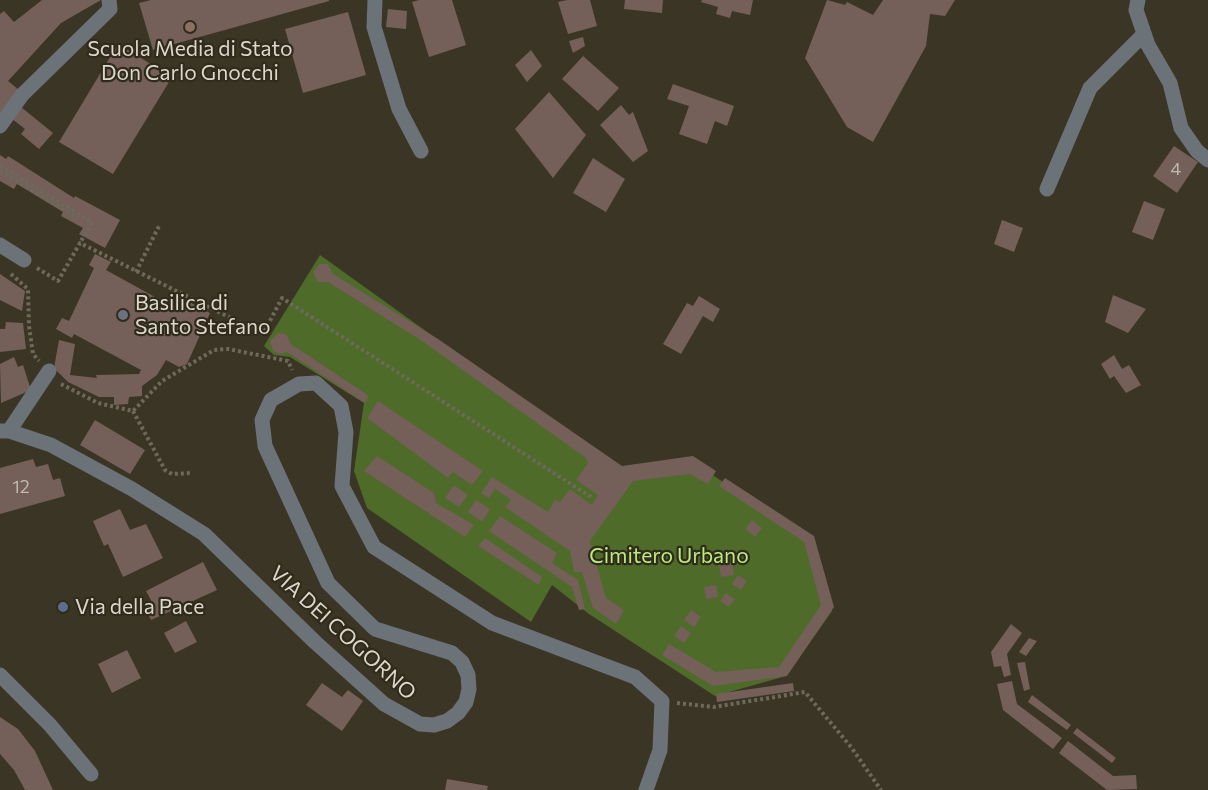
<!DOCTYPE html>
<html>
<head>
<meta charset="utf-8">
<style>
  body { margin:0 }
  canvas { display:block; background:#3a3525 }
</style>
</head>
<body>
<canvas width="1208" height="790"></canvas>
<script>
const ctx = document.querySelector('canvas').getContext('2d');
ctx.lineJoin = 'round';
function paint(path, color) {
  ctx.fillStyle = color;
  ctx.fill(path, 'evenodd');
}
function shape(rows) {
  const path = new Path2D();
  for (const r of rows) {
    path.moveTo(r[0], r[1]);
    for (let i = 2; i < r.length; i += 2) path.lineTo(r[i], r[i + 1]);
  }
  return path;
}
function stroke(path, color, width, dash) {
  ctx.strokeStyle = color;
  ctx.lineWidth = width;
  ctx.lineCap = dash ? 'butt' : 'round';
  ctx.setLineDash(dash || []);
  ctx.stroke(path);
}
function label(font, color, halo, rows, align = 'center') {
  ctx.font = font + ' Commissioner,sans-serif';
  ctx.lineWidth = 4.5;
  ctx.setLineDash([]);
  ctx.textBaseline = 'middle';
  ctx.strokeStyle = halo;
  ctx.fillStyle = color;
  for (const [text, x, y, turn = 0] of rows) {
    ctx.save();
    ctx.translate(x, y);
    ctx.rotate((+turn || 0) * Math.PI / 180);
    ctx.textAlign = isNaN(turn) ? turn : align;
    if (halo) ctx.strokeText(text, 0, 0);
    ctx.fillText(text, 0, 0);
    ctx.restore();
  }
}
paint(shape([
  [320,255,618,469,692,461,813,543,832,611,786,676,715,696,589,614,552,585,531,622,367,508,354,471,364,403,290,357,274,355,264,346]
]), '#4e6b29');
paint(shape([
  [42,0,101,0,61,23,8,81,19,90,0,114,0,14,4,11,14,22],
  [151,0,329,0,329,1,153,50,139,3],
  [419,0,452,0,466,45,429,57,412,2],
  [567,0,590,0,597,26,568,34,558,2],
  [625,0,663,0,662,13,624,9],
  [702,0,753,0,750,15,732,11,730,18,716,14,718,7,701,2],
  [827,0,845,5,847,2,873,15,883,0,955,0,945,16,930,14,926,46,873,142,847,127,805,58],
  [388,9,407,11,406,29,386,27],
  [348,12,366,75,303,93,285,29],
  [583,37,585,46,573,53,569,41],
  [118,44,172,77,113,174,59,142],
  [531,50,542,66,527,82,515,65],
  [583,56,619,88,598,111,562,79],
  [673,84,734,106,727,126,715,121,707,144,679,134,689,106,667,99],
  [549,92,586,135,553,178,515,129],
  [621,105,629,115,633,112,648,151,633,162,600,125],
  [21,107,53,133,39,149,21,134,25,129,11,118],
  [1174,146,1198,162,1177,193,1153,176],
  [0,155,6,159,8,156,74,198,75,196,120,220,105,248,79,234,83,228,61,216,63,212,17,184,14,189,0,181],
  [593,158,625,179,606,212,573,193],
  [1144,201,1165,209,1153,240,1132,232],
  [1002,220,1023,228,1014,252,994,244],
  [95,254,111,262,106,270,175,308,180,297,210,313,187,364,179,367,166,360,157,375,142,386,142,396,129,397,128,404,114,405,114,397,99,397,68,382,54,368,59,340,75,344,70,375,97,378,96,375,139,374,141,370,74,334,72,338,56,329,62,318,69,321,94,268,89,265],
  [320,264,328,264,333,274,438,339,622,466,693,456,716,471,708,484,690,474,633,481,590,541,606,598,624,610,616,624,593,608,582,572,574,572,570,551,505,507,511,500,495,489,489,498,481,493,492,477,548,512,555,500,560,502,570,489,592,505,598,495,576,480,588,463,586,458,422,341,328,282,318,282,313,272],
  [0,274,25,291,22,311,0,300],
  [1113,295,1146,309,1128,333,1105,322],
  [699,296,720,309,713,322,703,316,681,354,663,344,687,303,693,306],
  [6,322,23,323,26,349,0,352,0,329,5,329],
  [278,333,286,334,291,344,369,396,365,403,287,352,280,354,273,351,270,341],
  [1114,355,1122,369,1129,365,1141,385,1126,393,1114,376,1110,379,1101,364],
  [14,357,18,367,23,365,31,390,1,403,0,364],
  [378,401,483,471,472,485,453,472,448,478,367,418],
  [95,420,145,450,130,474,80,445],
  [377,456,434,493,436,503,474,525,465,537,364,471],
  [33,459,36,467,48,464,53,480,60,478,65,496,0,514,0,468],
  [725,478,814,536,834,607,787,676,713,686,662,655,669,644,716,672,779,667,821,605,804,542,719,486],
  [454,485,468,495,459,507,445,498],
  [476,500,490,509,482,522,468,512],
  [120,509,130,530,146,524,163,558,123,577,108,544,104,546,93,521],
  [500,516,557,553,552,563,578,580,585,609,579,610,572,587,489,531],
  [752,520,762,528,755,537,745,529],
  [485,538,542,577,539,585,478,546],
  [203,562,217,590,151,620,145,607,153,604,146,591],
  [732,562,734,575,721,577,719,565],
  [738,575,747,581,741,590,732,584],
  [716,585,718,597,706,599,704,587],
  [726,593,735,599,729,607,720,601],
  [691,610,701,617,694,627,684,620],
  [186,621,197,642,175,653,164,633],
  [1011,624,1022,633,1007,654,1011,675,1004,677,1001,666,994,667,991,652],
  [681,626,691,633,684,643,674,636],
  [1029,638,1037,641,1026,656,1019,652],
  [127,650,141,678,112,693,98,664],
  [1025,662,1030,689,1024,691,1017,663],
  [1012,681,1017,704,1062,738,1053,749,1003,710,997,684],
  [322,683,342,697,348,690,363,701,342,731,306,705],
  [793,683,794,691,717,702,716,694],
  [1032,695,1071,725,1067,730,1028,702],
  [0,717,18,729,35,751,53,790,25,790,14,770,0,754],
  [1077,728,1116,758,1112,763,1073,733],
  [1068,741,1113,776,1136,775,1137,789,1107,790,1059,753],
  [447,779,488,786,487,790,445,790]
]), '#745f59');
stroke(shape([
  [0,166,92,222,80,243],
  [0,171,78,218],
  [37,268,58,281,80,243,263,334,282,298,591,497],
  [136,272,160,224],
  [11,274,28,289,29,326,33,354,39,361],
  [61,384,98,403,133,411,162,381,214,350,228,349,288,361,292,370],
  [133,411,165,470,172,474,192,473],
  [677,703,714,707,805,692,851,747,881,790]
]), '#6e6a5b', 4, [3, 3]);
stroke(shape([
  [375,0,374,27,399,109,421,151],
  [1138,0,1136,10,1148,45,1170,83,1181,128,1197,151,1208,160],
  [0,126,22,95,110,9,109,0],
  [1047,189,1090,88,1144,34],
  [0,245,24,260],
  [0,431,9,431,51,445,132,489,204,534,315,642,384,704,420,724,434,725,447,721,458,713,466,702,469,689,468,675,462,662,452,653,375,629,328,583,265,446,262,420,271,400,299,384,316,383,341,406,346,432,342,486,374,547,492,623,635,677,662,701,660,750,646,790],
  [9,431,49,371],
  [0,675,50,725,91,774]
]), '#6b7278', 15);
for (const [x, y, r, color] of [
  [190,27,6,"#8d6e63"],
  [123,315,6,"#6b7280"],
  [63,607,6,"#5c6f8a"]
]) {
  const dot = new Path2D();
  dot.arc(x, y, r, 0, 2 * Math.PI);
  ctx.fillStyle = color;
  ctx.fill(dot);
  stroke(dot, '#302b1b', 2);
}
label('18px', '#c0b9b0', null, [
  ["4",1176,169],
  ["12",21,487]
]);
label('21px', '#dad7cd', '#302b1b', [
  ["Scuola Media di Stato",190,49,"center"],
  ["Don Carlo Gnocchi",190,73,"center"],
  ["Basilica di",135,303],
  ["Santo Stefano",135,327],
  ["Via della Pace",75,607]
], 'left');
label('21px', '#b9ec7f', '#302b1b', [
  ["Cimitero Urbano",669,556]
]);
label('21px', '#dad7cd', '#302b1b', [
  ["VIA DEI COGORNO",343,633,42]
]);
</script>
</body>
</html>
